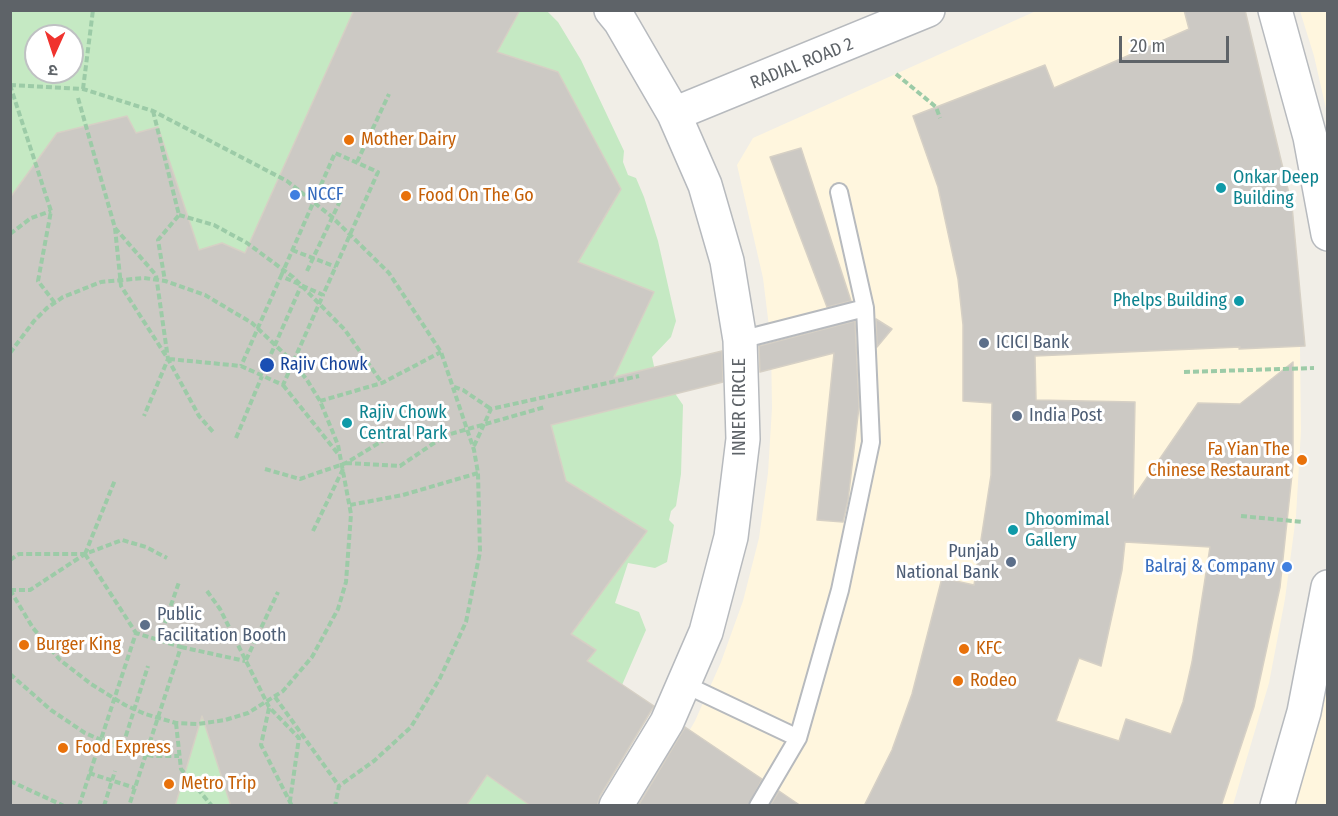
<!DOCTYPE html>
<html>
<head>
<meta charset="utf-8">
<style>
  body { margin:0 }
  #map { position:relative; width:1338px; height:816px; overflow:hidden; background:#f1eee7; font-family:"Fira Sans Condensed","Noto Sans Devanagari",sans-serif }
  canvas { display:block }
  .frame { position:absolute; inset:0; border:12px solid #5e6368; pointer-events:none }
  .north { position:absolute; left:24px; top:24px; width:60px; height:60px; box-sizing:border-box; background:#fff; border:2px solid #bfc1c3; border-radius:50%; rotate:183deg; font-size:16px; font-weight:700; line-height:24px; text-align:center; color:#5e6368 }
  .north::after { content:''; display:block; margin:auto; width:21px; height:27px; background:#f0332e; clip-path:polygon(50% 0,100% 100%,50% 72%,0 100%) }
  .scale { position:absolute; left:1119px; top:36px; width:110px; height:27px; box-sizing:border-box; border:3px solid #5e6368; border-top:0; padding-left:8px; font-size:18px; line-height:21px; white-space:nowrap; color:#5e6368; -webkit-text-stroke:4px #fff; paint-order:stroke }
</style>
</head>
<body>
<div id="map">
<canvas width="1338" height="816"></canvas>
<div class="frame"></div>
<div class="north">उ</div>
<div class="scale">20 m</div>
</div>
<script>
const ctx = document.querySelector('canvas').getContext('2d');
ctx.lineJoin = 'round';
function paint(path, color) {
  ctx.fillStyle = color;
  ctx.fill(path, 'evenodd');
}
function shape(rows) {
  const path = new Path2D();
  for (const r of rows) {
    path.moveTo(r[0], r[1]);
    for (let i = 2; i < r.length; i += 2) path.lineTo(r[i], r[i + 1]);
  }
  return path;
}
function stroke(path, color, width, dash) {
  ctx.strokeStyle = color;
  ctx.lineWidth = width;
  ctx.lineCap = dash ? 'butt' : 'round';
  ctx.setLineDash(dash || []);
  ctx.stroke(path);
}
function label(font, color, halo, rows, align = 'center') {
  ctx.font = font + ' "Fira Sans Condensed",sans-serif';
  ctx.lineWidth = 6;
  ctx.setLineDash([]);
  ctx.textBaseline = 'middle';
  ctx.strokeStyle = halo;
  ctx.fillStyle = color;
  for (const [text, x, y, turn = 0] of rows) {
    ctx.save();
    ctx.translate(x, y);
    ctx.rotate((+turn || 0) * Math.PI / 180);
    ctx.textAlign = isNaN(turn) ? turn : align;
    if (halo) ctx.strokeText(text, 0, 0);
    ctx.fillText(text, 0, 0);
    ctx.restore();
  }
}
paint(shape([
  [1036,11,1237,11,1293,262,1300,346,1301,431,1296,516,1285,599,1269,683,1233,805,664,806,662,778,695,721,721,662,743,601,759,538,768,473,772,408,771,343,763,278,737,165,753,138],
  [1300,11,1327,11,1327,113,1314,56],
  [1327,677,1327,805,1292,806,1310,750]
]), '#fff6de');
paint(shape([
  [546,10,558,22,581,60,624,151,623,162,628,175,636,178,644,197,658,241,676,321,671,337,652,357,657,380,674,392,683,405,681,474,676,506,671,511,669,520,674,525,667,562,655,568,628,563,615,603,639,612,646,630,615,701,548,805,11,805,10,11],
  [36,36,72,36,72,72,36,72]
]), '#c5e9c3');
const building = shape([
  [354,10,520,10,497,52,558,72,621,189,578,262,654,292,614,377,722,351,723,382,551,425,566,481,647,531,571,634,596,650,587,661,654,706,600,796,597,806,531,806,487,775,466,806,231,806,202,716,175,806,10,806,10,198,57,133,127,116,136,133,158,127,199,250,222,243,245,253,354,10],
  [1184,10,1245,10,1292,206,1305,346,1239,349,1240,347,1035,356,1036,400,1135,402,1133,498,1198,403,1240,404,1293,362,1293,465,1280,587,1254,707,1221,806,864,806,892,750,912,694,942,578,974,585,991,475,992,403,963,401,963,325,958,279,938,187,913,116,1045,65,1054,88,1189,29,1184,10],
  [1125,542,1210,547,1192,662,1183,702,1171,734,1126,719,1119,741,1056,721,1079,658,1101,666,1122,570,1125,542],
  [801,148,851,301,827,307,770,157,801,148],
  [876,319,892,329,877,347,876,319],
  [855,321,859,407,848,500,843,522,817,520,834,353,760,372,759,346,855,321],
  [685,727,762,779,748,806,638,806,685,727],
  [779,791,801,806,770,806,779,791]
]);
paint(building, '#ccc9c4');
stroke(building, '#d6d0c5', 1.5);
const service = shape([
  [839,192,865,308],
  [684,684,798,738,840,590,871,442,865,308,740,340],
  [758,806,798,738]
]);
const minor = shape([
  [1275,10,1310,137,1328,234],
  [1277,806,1304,712,1328,587]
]);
const tertiary = shape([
  [611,10,620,21,674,114,705,185,727,261,740,340,743,439,731,537,706,632,667,722,616,806],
  [674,114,928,10]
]);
stroke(service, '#b7babe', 20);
stroke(minor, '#b7babe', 36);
stroke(tertiary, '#b7babe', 36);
stroke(shape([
  [896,74,936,107,940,118],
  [10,85,83,89,153,111,287,181,331,216,389,273,441,352,474,450,478,473,480,552,466,622,440,678,411,727,374,761,339,786,335,806],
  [10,85,51,211,38,281,55,303],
  [83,89,93,10],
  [78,98,115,228,121,286,168,359,199,416,214,433],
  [153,111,179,215,158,240,165,281],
  [357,162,389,94],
  [179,215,214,225,247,243,293,277,345,330,382,383],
  [115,228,156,275,168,359,144,416],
  [10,234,31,218,51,211],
  [292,250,336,267],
  [307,271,340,201],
  [281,276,335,153,378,172,323,295],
  [10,353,34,321,47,308,63,297,101,282,144,278,165,281,205,295,252,323,292,361,307,380,320,401,338,445,351,514,346,582,338,609,312,657,283,691,248,713,225,720,198,724,176,723,145,714,125,705,91,684,60,660,33,628,10,590],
  [271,354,301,286],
  [169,359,241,366,283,385,323,295,281,276,241,366],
  [1184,372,1314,368],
  [283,385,339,455],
  [454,387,463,390,491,409],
  [320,401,382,383,441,352],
  [236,438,262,376],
  [474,446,491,409,639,376],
  [346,463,400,466,446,435],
  [265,469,300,479,346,463,392,435,447,435,545,407],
  [350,505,403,495,478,473],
  [1241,516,1303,522],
  [313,531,344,467],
  [85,554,136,633],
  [85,554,115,480],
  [10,560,19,554,84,554],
  [10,590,30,590,85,554,122,540,146,547,167,558],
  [207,591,220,609,269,707,299,738,290,801],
  [159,640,179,582],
  [181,647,245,661],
  [246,660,278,592],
  [10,674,51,710,85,733,122,749,153,756,179,756],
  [275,697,339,786],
  [269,708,261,745,292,806],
  [176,723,181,769,212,806],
  [104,739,143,751],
  [123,745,148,666],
  [89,773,135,788],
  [10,781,64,806],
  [79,806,136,633,181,647,129,806],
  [104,806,115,771]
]), '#9ccba7', 4, [6, 3]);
stroke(service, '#fff', 16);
stroke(minor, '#fff', 33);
stroke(tertiary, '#fff', 33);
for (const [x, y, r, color] of [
  [349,140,6,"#e8710a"],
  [1221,188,6,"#0f9aa8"],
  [295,195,6,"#3f7fe0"],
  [406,196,6,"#e8710a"],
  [1239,301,6,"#0f9aa8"],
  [984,343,6,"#5c6f8a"],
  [267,365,8,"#1a4fb4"],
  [1017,416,6,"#5c6f8a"],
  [347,423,6,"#0f9aa8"],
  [1302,460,6,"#e8710a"],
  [1013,530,6,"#0f9aa8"],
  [1011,562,6,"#5c6f8a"],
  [1287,567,6,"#3f7fe0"],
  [145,625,6,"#5c6f8a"],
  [24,645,6,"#e8710a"],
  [964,649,6,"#e8710a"],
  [958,681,6,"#e8710a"],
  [63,748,6,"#e8710a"],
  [169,784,6,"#e8710a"]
]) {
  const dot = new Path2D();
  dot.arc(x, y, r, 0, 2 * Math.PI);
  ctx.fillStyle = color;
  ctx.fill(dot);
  stroke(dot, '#fff', 2);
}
label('18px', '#5e6368', '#fff', [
  ["RADIAL ROAD 2",802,64,-22],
  ["INNER CIRCLE",740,407,-90]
]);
label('18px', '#c56008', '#fff', [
  ["Mother Dairy",361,140],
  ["Food On The Go",418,196],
  ["Fa Yian The",1290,450,"right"],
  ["Chinese Restaurant",1290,471,"right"],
  ["Burger King",36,645],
  ["KFC",976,649],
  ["Rodeo",970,681],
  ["Food Express",75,748],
  ["Metro Trip",181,784]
], 'left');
label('18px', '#0d838f', '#fff', [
  ["Onkar Deep",1233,178],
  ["Building",1233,199],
  ["Phelps Building",1227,301,"right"],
  ["Rajiv Chowk",359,413],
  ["Central Park",359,434],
  ["Dhoomimal",1025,520],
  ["Gallery",1025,541]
], 'left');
label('18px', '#366cbe', '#fff', [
  ["NCCF",307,195],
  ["Balraj & Company",1275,567,"right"]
], 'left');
label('18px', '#4e5e75', '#fff', [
  ["ICICI Bank",996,343],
  ["India Post",1029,416],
  ["Punjab",999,552,"right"],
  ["National Bank",999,573,"right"],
  ["Public",157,615],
  ["Facilitation Booth",157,636]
], 'left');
label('18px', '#164399', '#fff', [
  ["Rajiv Chowk",280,365]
], 'left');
</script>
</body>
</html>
